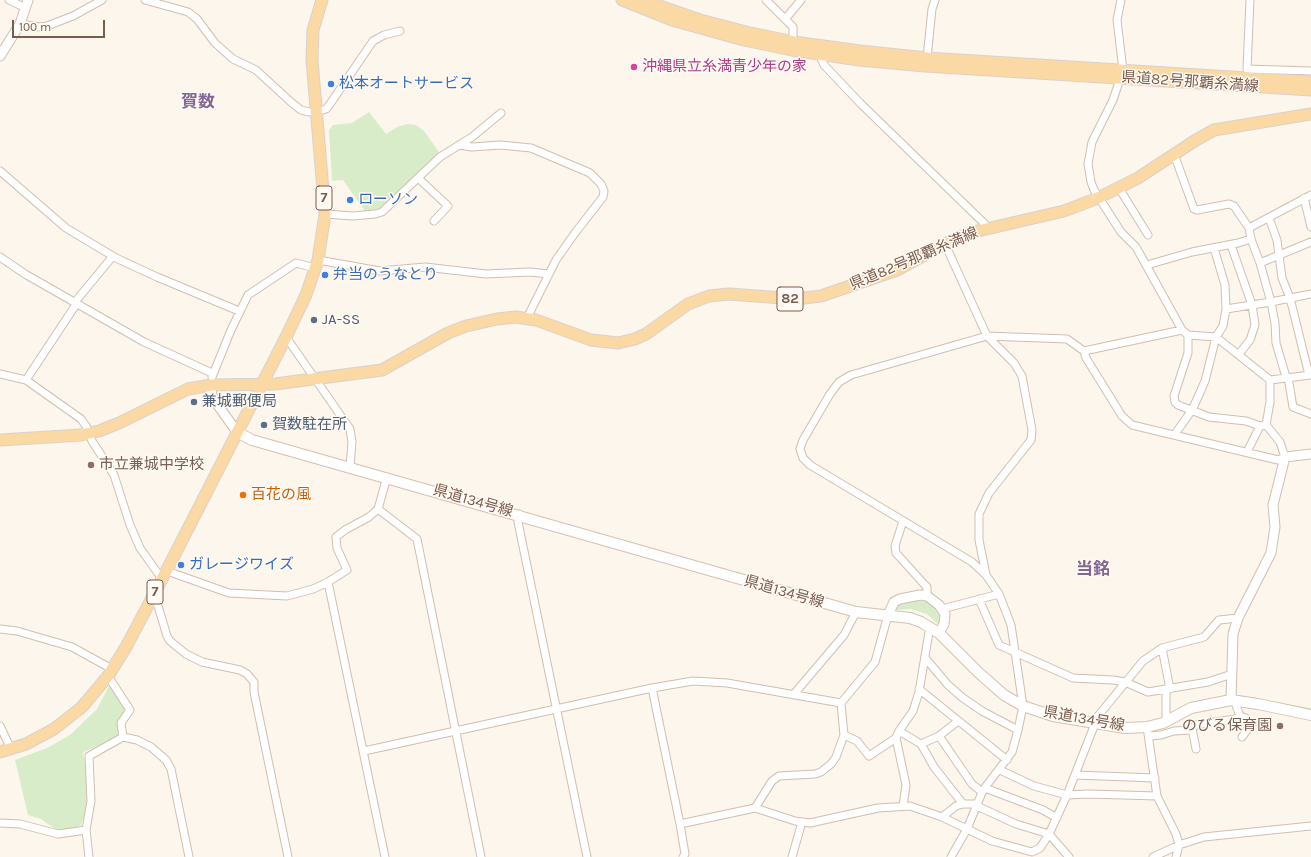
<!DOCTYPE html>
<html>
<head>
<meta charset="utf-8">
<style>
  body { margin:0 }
  #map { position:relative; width:1311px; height:857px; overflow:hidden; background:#fdf6ec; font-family:Karla,sans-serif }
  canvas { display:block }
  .scale { position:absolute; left:12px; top:20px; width:93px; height:18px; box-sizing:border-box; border:2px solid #7a5c4d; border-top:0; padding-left:5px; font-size:12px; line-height:14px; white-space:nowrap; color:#7a5c4d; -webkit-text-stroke:3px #fffaf3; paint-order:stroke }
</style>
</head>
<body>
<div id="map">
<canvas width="1311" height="857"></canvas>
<div class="scale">100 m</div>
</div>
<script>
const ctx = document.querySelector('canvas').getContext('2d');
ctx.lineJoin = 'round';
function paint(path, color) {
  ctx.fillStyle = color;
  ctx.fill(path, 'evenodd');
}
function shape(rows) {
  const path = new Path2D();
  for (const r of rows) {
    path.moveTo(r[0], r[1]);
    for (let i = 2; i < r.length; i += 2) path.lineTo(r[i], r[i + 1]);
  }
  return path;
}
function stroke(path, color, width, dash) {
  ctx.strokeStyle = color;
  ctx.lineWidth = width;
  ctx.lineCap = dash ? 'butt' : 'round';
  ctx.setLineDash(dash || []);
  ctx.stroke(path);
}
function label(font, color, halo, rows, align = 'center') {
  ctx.font = font + ' Karla,"Noto Sans JP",sans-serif';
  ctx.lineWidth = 3;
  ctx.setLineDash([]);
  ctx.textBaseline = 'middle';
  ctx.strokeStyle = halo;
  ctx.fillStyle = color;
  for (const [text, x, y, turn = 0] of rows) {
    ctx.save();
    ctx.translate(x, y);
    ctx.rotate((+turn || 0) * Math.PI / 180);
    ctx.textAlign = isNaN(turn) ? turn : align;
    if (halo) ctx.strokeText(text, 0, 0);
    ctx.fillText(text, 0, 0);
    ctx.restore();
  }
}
paint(shape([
  [369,112,386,134,397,127,408,124,416,125,424,131,439,152,381,208,365,211,343,180,332,181,329,130,333,125,352,123],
  [919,599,932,603,940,613,941,620,939,625,927,614,911,609,896,610,898,604],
  [109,686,127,711,118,728,121,736,83,752,86,769,88,789,85,813,81,825,73,829,55,829,41,819,28,815,15,760,47,748,70,735,97,709]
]), '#d8ecc9');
const minor = shape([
  [9,0,26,8],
  [145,0,188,12,197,19,215,43,233,59,256,70,292,103,301,110,309,112,316,112,326,109,330,104,373,41,384,35,400,31],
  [766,0,793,27,793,44],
  [1121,0,1117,20,1123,70,1113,100,1092,142,1088,164,1091,182,1094,190,1121,232,1136,247,1182,330,1188,335,1216,337,1270,380,1311,375],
  [1250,0,1247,69,1311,71],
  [786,18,801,0],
  [20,24,39,27,47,26,73,16,102,0],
  [819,54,824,65,860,103,989,228],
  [927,58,932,9,935,0],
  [459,145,472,147,500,145,531,148,590,173,601,184,604,191,603,197,575,233,556,260,527,318],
  [1174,154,1194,209,1197,210,1229,204,1234,206,1249,228,1251,239],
  [0,171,66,228,116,258,157,277,239,311],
  [418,178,448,206,434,221],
  [1119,188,1148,235],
  [1304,198,1311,227],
  [325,214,353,216,375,214,382,212,440,157,472,137,501,113],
  [1269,218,1277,240,1282,278,1290,298,1309,375],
  [1249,228,1311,195],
  [945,244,987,336,1014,363,1022,376,1032,430,1031,440,989,493,979,514,979,540,986,575],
  [1231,245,1252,305,1255,325,1250,340,1239,354],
  [0,257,25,274,144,342,212,373],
  [318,260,380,271,425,267,486,274,530,272,549,274],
  [1260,263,1311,242],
  [1147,265,1192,252,1238,243,1251,239,1260,263,1271,302,1275,323,1276,343,1286,377],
  [75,302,113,256],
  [1226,309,1271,302,1311,294],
  [1188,335,1188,353,1174,396,1175,402,1178,405,1209,417,1246,421,1260,426,1266,425],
  [286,337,350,429,352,442,350,467],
  [1084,351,1182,330],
  [0,374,26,380,81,419,86,426,92,441,114,475,130,525,140,548,162,579],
  [212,377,231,330,248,295,296,263,315,268],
  [1288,377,1293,407,1311,414],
  [26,380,77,303],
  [1175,434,1192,410,1198,397,1205,381,1216,337,1223,326,1226,309,1225,285,1214,248],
  [1247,452,1260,426],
  [378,509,417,539,481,857],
  [519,514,518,522,587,857],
  [903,521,895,546,896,553,924,584,927,587,927,596],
  [167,571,229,593,287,596,313,589,328,582,347,570,337,548,336,537,345,530,369,517,378,509,387,477],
  [328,582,385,857],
  [152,599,158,606,167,636,170,641,186,654,202,662,240,670,247,674,254,682,254,692,288,857],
  [979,599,999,645,1073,678,1113,680,1125,682,1148,692,1208,682,1232,674],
  [942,609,999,594],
  [0,629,17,631,72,647,112,669],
  [1162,648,1170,689],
  [926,659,948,685,963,698,982,711,1018,730],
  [108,676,130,710,121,723,123,737,137,740,151,747,166,760,171,769,189,857],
  [652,688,680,824,685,854,683,857],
  [919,689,1007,760],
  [794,694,844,635,856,612],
  [1234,700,1240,716,1246,718,1251,725,1242,737],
  [1166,721,1166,690],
  [0,726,11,749],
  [1147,727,1157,796,1176,834,1179,845,1176,857],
  [1192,728,1196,749],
  [899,731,921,744,934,767,963,804],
  [844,735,857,741,869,756,896,738],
  [939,736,972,784,982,792],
  [1149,736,1161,735,1174,731,1190,730,1196,725,1235,719,1240,716],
  [921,744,939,736,958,721],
  [364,751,652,688,693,681,727,683,841,703],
  [1000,770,1034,786,1067,795,1098,716,1143,661,1162,648,1204,637,1219,620,1238,618],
  [1075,775,1155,778],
  [985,788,1043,810,1057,818],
  [903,806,906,785,896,738,899,731,913,711,919,692,930,626],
  [977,806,1016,824,1049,834,1069,857],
  [755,808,772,781,779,776,815,774,821,772,831,764,836,757,844,735,841,703,875,662,888,615],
  [942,817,956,806,963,804,977,804],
  [0,823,20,824,58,834,86,830,89,857],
  [680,824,755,808,795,821,810,823,878,808,910,806,942,817,992,841,1032,852,1040,848,1049,834,1067,795,1088,794,1157,796],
  [86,830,91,801,89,756,123,737],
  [792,857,802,822],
  [951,857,967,829,983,790,1012,752,1018,730,1023,706,1011,625,999,594,986,575,972,562,810,465,803,458,800,449,803,440,830,394,839,382,851,375,987,336,1067,339,1084,351,1086,358,1122,416,1132,425,1278,460,1285,457,1280,442,1266,425,1270,402,1270,380],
  [1153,857,1179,845,1204,837,1311,826]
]);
const tertiary = shape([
  [0,56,20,24,28,0],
  [211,385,212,397,237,432],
  [888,615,894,602,900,599,920,595,927,596,939,605,945,614,944,624,939,633],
  [1231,700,1233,634,1238,618,1271,553,1275,527,1273,505,1285,457,1311,454]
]);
const secondary = shape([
  [237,432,252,440,856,612,910,618,921,622,939,633,978,672,1004,695,1023,706,1053,716,1125,728,1147,727,1163,723,1191,708,1231,700,1258,704,1311,715]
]);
const primary = shape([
  [622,0,672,20,744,40,792,50,859,60,925,66,1311,90],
  [642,0,700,20,746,32,794,42,860,51,927,58,1311,82],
  [0,440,81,435,99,431,119,423,188,389,211,385,275,384,382,370,448,333,466,326,497,319,516,317,536,320,591,340,618,343,635,339,646,334,688,304,709,296,729,294,796,299,821,296,897,270,945,244,969,233,1064,211,1098,198,1138,178,1196,140,1214,130,1311,114],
  [0,752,26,744,54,729,82,707,108,676,126,647,171,562,286,337,306,295,318,260,325,214,312,60,313,30,322,0]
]);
stroke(minor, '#d1beb0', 9);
stroke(tertiary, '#d1beb0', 11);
stroke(secondary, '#d6c0b0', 12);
stroke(primary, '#dad1cd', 13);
stroke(minor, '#fff', 7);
stroke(tertiary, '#fff', 9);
stroke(secondary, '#fff', 10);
stroke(primary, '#fbd9a5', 11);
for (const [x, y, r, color] of [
  [634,67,4,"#d1479c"],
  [331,84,4,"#3f7fe0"],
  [350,200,4,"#3f7fe0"],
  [325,275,4,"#3f7fe0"],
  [314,320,4,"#5c6f8a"],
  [194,402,4,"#5c6f8a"],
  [264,425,4,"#5c6f8a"],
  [91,465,4,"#8d6e63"],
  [243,495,4,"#e8710a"],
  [181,565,4,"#3f7fe0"],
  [1280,726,4,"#8d6e63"]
]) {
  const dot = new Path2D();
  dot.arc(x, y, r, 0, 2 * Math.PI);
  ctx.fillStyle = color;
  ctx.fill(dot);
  stroke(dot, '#fffaf3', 1.5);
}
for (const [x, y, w] of [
  [324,198,16],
  [790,299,26],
  [155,592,16]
]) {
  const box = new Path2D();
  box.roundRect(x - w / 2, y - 12, w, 24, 3);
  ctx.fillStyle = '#fffaf3';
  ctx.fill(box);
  stroke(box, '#7a5c4d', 1);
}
label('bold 14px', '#7a5c4d', null, [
  ["7",324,198],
  ["82",790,299],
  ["7",155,592]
]);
label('15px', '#b23c85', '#fffaf3', [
  ["沖縄県立糸満青少年の家",642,67]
], 'left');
label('15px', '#7a5c4d', '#fffaf3', [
  ["県道82号那覇糸満線",1190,82,4],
  ["県道82号那覇糸満線",914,259,-23],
  ["県道134号線",473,501,16],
  ["県道134号線",784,592,16],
  ["県道134号線",1084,719,10]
]);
label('15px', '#366cbe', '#fffaf3', [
  ["松本オートサービス",339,84],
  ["ローソン",358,200],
  ["弁当のうなとり",333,275],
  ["ガレージワイズ",189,565]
], 'left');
label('15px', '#4e5e75', '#fffaf3', [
  ["JA-SS",322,320],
  ["兼城郵便局",202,402],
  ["賀数駐在所",272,425]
], 'left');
label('15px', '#785e54', '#fffaf3', [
  ["市立兼城中学校",99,465],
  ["のびる保育園",1272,726,"right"]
], 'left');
label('15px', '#c56008', '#fffaf3', [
  ["百花の風",251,495]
], 'left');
label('bold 17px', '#846695', '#fffaf3', [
  ["賀数",198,102],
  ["当銘",1093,569]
]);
</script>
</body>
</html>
